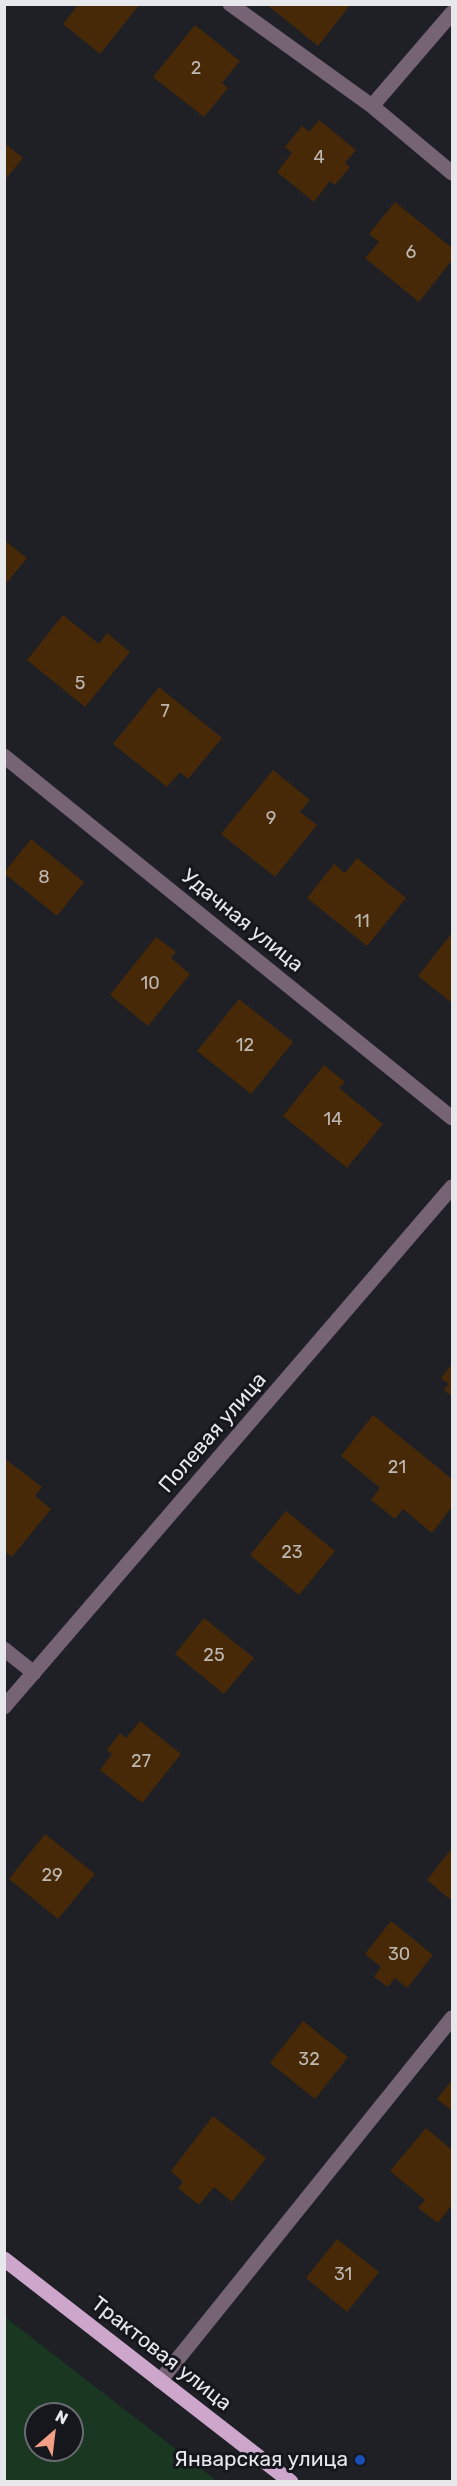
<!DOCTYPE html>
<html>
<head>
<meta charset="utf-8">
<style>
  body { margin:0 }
  #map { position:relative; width:457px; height:2486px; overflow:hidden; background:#1e2026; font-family:Rubik,sans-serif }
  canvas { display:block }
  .frame { position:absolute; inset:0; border:6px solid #e6e8ec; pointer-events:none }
  .north { position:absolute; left:24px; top:2402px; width:60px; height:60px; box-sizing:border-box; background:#15171d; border:2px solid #696b70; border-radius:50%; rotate:28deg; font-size:16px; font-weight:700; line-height:24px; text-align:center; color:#e6e8ec }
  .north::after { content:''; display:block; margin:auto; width:21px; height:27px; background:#f39f85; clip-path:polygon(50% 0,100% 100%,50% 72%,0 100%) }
</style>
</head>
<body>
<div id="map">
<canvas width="457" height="2486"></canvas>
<div class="frame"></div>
<div class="north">N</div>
</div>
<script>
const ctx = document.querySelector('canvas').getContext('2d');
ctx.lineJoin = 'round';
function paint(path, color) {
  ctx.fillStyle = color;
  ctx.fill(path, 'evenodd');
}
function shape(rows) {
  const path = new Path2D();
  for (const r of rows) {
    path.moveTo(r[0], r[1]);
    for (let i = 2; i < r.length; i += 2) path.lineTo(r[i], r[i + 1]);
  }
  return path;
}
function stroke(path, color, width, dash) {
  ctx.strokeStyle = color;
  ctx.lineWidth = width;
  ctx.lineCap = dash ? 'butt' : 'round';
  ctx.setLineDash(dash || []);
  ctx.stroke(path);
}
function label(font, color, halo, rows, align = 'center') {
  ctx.font = font + ' Rubik,sans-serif';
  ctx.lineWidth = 6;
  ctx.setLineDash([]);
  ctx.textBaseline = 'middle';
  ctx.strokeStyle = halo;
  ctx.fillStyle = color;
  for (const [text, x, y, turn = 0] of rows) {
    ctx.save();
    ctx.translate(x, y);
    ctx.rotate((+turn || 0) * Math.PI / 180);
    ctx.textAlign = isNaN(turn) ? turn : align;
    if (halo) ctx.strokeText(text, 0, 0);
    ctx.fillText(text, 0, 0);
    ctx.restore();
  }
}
paint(shape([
  [4,2317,5,2317,217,2481,5,2481],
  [36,2414,72,2414,72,2450,36,2450]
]), '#193721');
paint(shape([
  [79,4,140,4,100,54,63,24],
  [266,4,351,4,318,46],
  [195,25,240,61,222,83,228,88,204,117,153,77],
  [319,120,356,150,345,163,350,167,335,185,330,181,314,202,277,172,292,153,285,147,302,126,309,132],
  [4,143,23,158,4,181],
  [395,202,452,248,452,260,419,302,365,258,379,242,369,234],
  [4,540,27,558,4,586],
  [63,615,99,644,107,633,130,652,85,707,27,660],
  [159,687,222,738,188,779,180,772,167,787,113,744],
  [273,770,310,800,300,812,317,825,275,877,221,834],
  [31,839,84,882,57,916,4,873],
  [357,858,406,898,367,946,307,898,334,864,345,873],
  [452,933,452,1003,418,976],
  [156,937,176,952,171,958,190,974,148,1026,110,995],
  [239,999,293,1042,251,1094,197,1051],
  [324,1065,345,1082,339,1088,383,1124,347,1168,283,1116],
  [452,1364,452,1397,444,1390,449,1384,441,1378],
  [373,1415,452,1479,452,1507,432,1533,403,1509,395,1519,371,1500,380,1488,341,1456],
  [4,1458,42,1487,35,1496,51,1509,12,1557,4,1551],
  [286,1511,335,1551,299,1595,250,1555],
  [204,1618,254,1658,224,1694,175,1654],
  [140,1721,181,1754,142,1803,100,1770,112,1754,107,1750,120,1733,126,1738],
  [45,1834,95,1874,58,1919,9,1879],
  [452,1848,452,1901,427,1880],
  [391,1921,433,1955,407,1988,395,1978,388,1987,374,1977,381,1967,365,1954],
  [303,2021,348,2057,315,2099,270,2063],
  [452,2080,452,2108,451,2110,437,2099],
  [213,2116,266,2158,232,2202,214,2187,199,2205,178,2188,183,2182,171,2171],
  [426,2128,452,2150,452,2205,438,2223,418,2208,425,2200,390,2171],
  [337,2239,379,2272,347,2312,306,2278]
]), '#472907');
stroke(shape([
  [230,4,372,106,452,173],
  [372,106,452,13],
  [4,756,452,1118],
  [4,1649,34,1673],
  [4,1707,452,1187],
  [160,2381,452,2018]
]), '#766374', 15);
stroke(shape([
  [4,2259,291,2482]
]), '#cda6cb', 15);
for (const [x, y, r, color] of [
  [360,2460,6,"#1a4fb4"]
]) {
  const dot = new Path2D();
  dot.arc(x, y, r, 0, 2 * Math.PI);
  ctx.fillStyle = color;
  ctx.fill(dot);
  stroke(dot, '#15171d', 2);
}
label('18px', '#beb8b3', null, [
  ["2",196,69],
  ["4",319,158],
  ["6",411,253],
  ["5",80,684],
  ["7",165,712],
  ["9",271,819],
  ["8",44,878],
  ["11",362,922],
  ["10",150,984],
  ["12",245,1046],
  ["14",333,1120],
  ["21",397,1468],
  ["23",292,1553],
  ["25",214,1656],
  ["27",141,1762],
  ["29",52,1876],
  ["30",399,1955],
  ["32",309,2060],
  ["31",343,2275]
]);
label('21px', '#e6e8ec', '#15171d', [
  ["Удачная улица",242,921,39],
  ["Полевая улица",213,1433,-49],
  ["Трактовая улица",161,2354,38]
]);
label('21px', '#e6e8ec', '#15171d', [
  ["Январская улица",348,2460]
], 'right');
</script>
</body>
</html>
